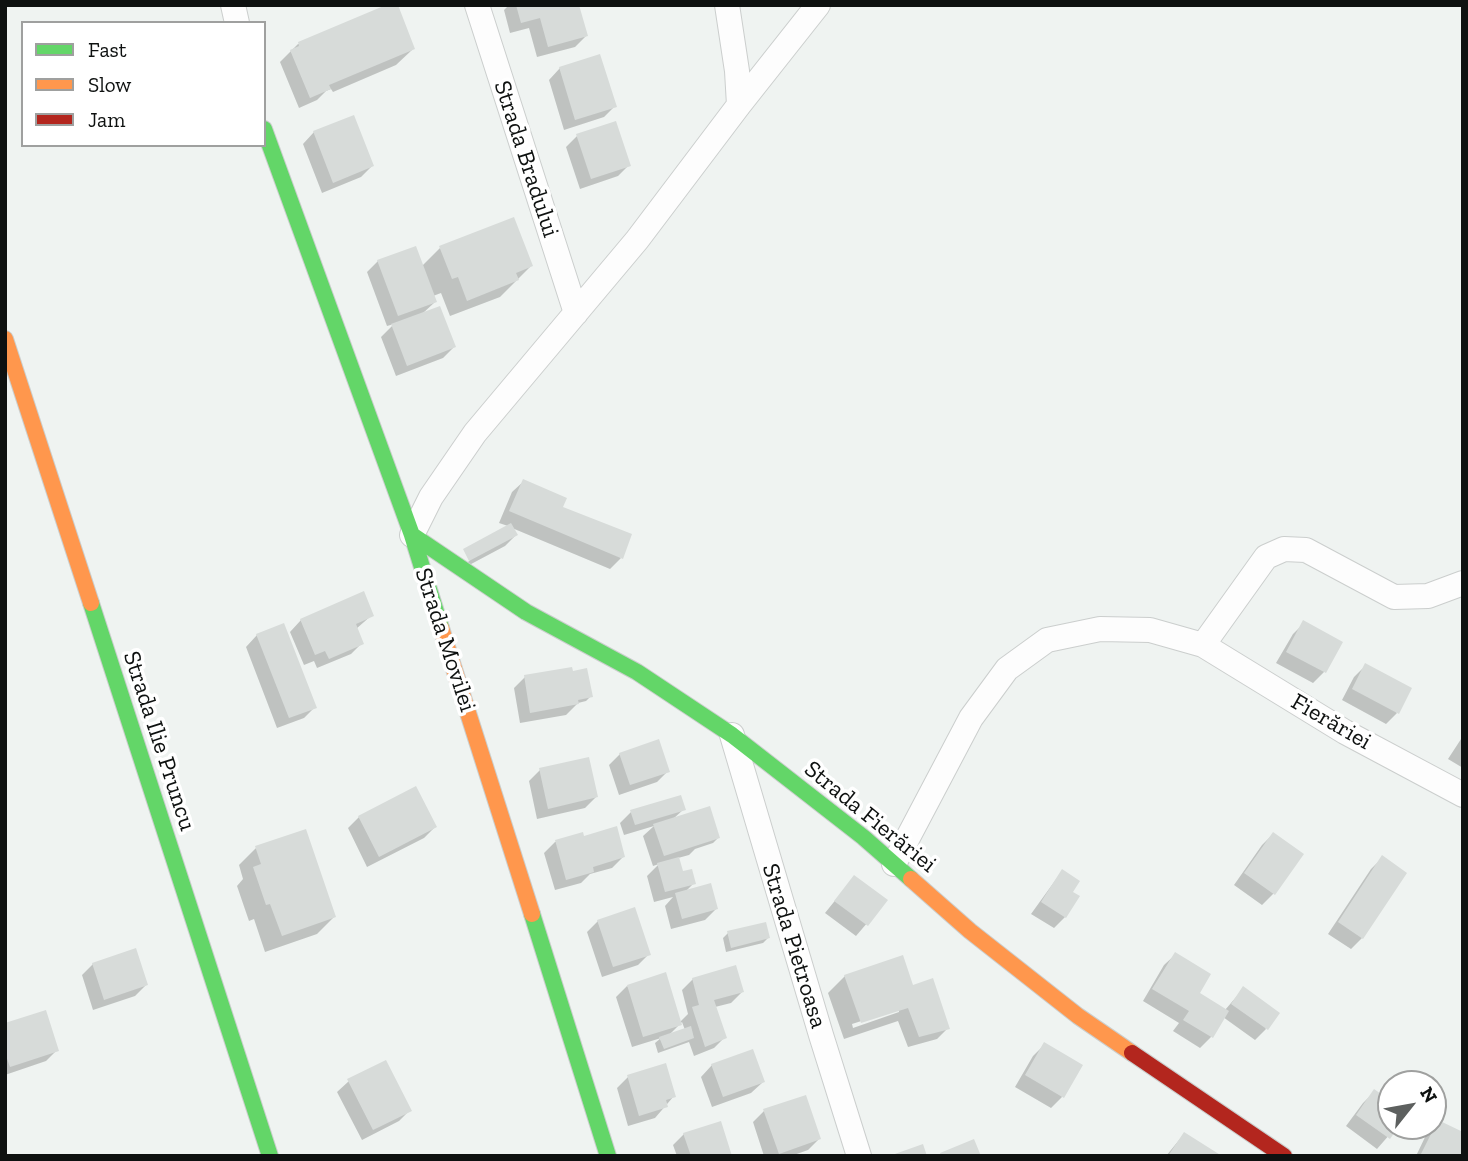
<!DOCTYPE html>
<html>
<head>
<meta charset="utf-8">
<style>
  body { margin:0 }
  #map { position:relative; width:1468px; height:1161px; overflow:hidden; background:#eff3f1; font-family:"Zilla Slab",serif }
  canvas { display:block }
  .frame { position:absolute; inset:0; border:7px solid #0e1110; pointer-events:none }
  .legend { position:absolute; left:21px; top:21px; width:245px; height:126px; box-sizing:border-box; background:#fff; border:2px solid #9fa09f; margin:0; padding:9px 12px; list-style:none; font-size:21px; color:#0e1110 }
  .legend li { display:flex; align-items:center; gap:14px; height:35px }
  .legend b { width:35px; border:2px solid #9fa09f }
  .north { position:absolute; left:1377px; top:1070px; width:70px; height:70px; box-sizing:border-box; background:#fff; border:2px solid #9fa09f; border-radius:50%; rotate:59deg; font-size:19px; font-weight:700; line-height:28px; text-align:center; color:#0e1110 }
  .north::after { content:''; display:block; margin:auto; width:24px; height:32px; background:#5d605f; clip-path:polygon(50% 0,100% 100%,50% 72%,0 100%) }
</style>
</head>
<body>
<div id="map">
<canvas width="1468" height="1161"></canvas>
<div class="frame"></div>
<ul class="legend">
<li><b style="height:9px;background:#63d668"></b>Fast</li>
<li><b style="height:9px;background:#ff974d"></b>Slow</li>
<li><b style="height:9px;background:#b3261e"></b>Jam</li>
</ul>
<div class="north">N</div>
</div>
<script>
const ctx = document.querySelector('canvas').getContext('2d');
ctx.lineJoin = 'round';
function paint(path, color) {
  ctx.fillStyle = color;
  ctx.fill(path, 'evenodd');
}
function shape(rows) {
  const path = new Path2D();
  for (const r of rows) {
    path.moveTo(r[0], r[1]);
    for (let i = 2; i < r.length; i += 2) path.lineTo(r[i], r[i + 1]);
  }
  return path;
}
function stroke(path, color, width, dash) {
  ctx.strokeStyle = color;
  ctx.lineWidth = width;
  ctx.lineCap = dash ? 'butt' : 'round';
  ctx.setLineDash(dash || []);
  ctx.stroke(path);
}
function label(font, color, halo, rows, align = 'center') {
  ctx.font = font + ' "Zilla Slab",serif';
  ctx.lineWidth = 7;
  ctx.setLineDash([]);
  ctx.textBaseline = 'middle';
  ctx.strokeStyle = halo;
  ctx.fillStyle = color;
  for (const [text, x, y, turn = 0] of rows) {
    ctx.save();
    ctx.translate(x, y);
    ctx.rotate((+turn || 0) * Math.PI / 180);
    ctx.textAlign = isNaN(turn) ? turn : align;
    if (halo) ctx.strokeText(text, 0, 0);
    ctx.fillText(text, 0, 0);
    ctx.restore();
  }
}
paint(shape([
  [509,5,578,5,586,36,575,47,537,57,529,28,510,33,504,10],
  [298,44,413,49,396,65,333,92,331,89,326,91,317,100,299,108,280,62],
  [560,68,615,106,604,117,564,130,549,80],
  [314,132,372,166,361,177,322,193,303,144],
  [577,136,629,165,618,176,580,189,566,147],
  [440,248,531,266,500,297,450,316,441,293,433,296,435,302,422,314,454,347,443,358,396,376,381,337,394,324,387,326,367,272,378,261,422,266],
  [524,481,561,508,621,558,610,569,512,528,516,535,505,546,458,571,508,526,499,523,512,492],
  [372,615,356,629,362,643,351,654,317,668,314,661,304,665,290,632,301,620],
  [1304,623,1340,642,1324,672,1313,683,1276,663,1293,634],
  [257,635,315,707,304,718,277,728,246,647],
  [1365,666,1397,713,1386,724,1342,700,1354,677],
  [525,677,591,696,586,701,578,703,566,715,520,723,514,688],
  [1463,736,1463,768,1448,759],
  [620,754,668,771,657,782,619,795,609,765],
  [540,770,596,797,585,808,537,819,529,781],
  [684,809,673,819,718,838,713,843,695,849,689,855,678,858,682,874,694,883,685,892,716,909,705,920,671,929,665,906,673,897,654,902,647,876,659,864,653,866,643,836,654,826,624,835,620,823,631,812],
  [359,817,435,827,424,838,367,867,348,828],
  [305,831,334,917,317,934,265,952,254,919,249,921,237,886,243,879,239,865,256,848],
  [582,834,583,838,623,857,612,868,590,874,581,883,555,890,544,853,555,842],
  [1273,834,1302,854,1273,894,1262,905,1234,885,1262,845],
  [1382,858,1362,938,1351,949,1328,934,1371,869],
  [1062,871,1072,891,1065,917,1054,928,1031,914],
  [854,877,886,901,856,936,825,913],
  [598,921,649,954,638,965,602,977,587,932],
  [728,933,768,938,763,943,726,952,723,938],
  [1176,954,1197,994,1225,1010,1243,989,1266,1029,1255,1040,1223,1017,1211,1037,1200,1048,1173,1031,1179,1023,1143,1001,1164,965],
  [93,964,146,985,135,996,93,1010,82,975],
  [845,976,912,988,948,1028,937,1039,908,1047,898,1021,844,1039,828,993],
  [899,1009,899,1012,853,1028,852,1024],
  [693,979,742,992,731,1003,715,1007,725,1037,714,1048,694,1056,689,1042,658,1053,655,1043,661,1038,632,1047,616,997,627,986,680,1022,688,1014,682,990],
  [682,1022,685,1030,669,1035],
  [5,1025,57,1050,46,1061,5,1075],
  [1044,1045,1062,1097,1051,1108,1015,1087,1033,1056],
  [712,1065,763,1082,751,1093,712,1107,701,1077],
  [628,1077,674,1096,655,1118,628,1126,617,1088],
  [349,1081,410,1110,399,1121,362,1140,337,1092],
  [1374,1092,1391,1104,1391,1126,1397,1126,1377,1149,1346,1126,1363,1103],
  [764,1111,819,1139,808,1150,791,1156,764,1156,753,1122],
  [1439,1122,1463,1156,1416,1156,1427,1133],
  [684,1134,730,1156,677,1156,673,1145],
  [1184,1134,1218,1156,1166,1156]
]), '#0003');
paint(shape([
  [386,5,398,5,415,49,329,85,331,89,310,98,290,50,299,46,298,42],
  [516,5,579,5,588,36,548,47,540,18,521,23],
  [600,54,617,107,575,120,559,67],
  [354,115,374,166,333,183,313,131],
  [616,121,631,166,591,179,576,134],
  [514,217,533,266,516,273,519,280,467,301,458,277,452,279,439,246],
  [416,246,437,302,398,316,377,260],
  [440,306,456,347,407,366,391,324],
  [523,479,567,498,563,507,632,534,623,559,509,511],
  [511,523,518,535,469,561,463,549],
  [364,591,374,616,356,624,364,644,329,659,325,651,315,655,300,619],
  [1303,620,1343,642,1326,673,1286,652],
  [284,623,317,708,289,718,256,634],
  [1365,663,1412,688,1399,714,1352,689],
  [572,667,573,671,587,668,593,697,578,700,579,704,530,713,524,675],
  [659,739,670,772,630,785,619,753],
  [589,757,598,797,548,809,539,768],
  [416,786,437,827,379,857,358,816],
  [681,795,686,810,635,825,630,810],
  [710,806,720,838,664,856,653,824],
  [617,826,625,857,593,867,594,872,566,880,555,840,583,832,584,836],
  [306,829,336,917,282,936,270,904,266,905,253,867,261,864,255,846],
  [1273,832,1304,854,1275,895,1244,873],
  [1382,855,1407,873,1363,939,1338,922],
  [679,857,683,871,692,869,696,884,665,892,657,863],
  [1062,869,1080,881,1073,892,1080,896,1066,918,1041,902],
  [854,875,888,900,868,926,834,901],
  [711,883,718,909,682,919,675,893],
  [635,907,651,955,613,967,597,920],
  [766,922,770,938,731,948,727,931],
  [136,948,148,985,104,1000,92,963],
  [1175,952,1211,974,1200,993,1229,1011,1213,1038,1183,1020,1189,1011,1152,989],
  [903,955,913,985,933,978,950,1029,919,1037,908,1008,861,1023,844,975],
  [736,965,744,992,714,1000,727,1038,705,1047,692,1007,699,1005,692,978],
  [666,972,682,1025,643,1037,627,985],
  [1243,986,1280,1013,1268,1030,1231,1004],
  [46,1010,59,1051,10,1067,5,1053,5,1023],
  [691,1026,694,1038,664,1049,659,1037],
  [1044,1042,1083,1065,1064,1098,1025,1075],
  [753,1049,765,1082,723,1097,711,1064],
  [386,1060,412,1111,373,1130,347,1079],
  [666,1063,676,1097,666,1100,668,1107,639,1116,627,1075],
  [1374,1089,1391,1101,1391,1126,1399,1126,1390,1139,1356,1115],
  [806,1095,821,1139,779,1154,763,1109],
  [1438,1120,1463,1132,1463,1156,1420,1156],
  [721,1121,732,1156,691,1156,683,1133],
  [1184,1132,1222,1156,1168,1156],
  [974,1139,981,1156,941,1156,940,1153],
  [923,1144,927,1156,892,1156,892,1155]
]), '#d7dbd9');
const street = shape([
  [233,5,237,23],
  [477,5,576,313],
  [727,5,737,71,739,105],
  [412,535,431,497,475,433,637,240,739,105,818,5],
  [1203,645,1266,557,1284,549,1306,550,1394,597,1428,596,1463,583],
  [732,735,821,1035,859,1156],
  [894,864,971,718,1007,669,1047,640,1100,629,1150,630,1203,645,1345,732,1463,795]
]);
const fast = shape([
  [264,129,412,535,441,628],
  [412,535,526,612,637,672,732,735,863,837,911,879],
  [91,603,270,1156],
  [532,914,608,1156]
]);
const slow = shape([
  [5,339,91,603],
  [441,628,532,914],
  [911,879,970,931,1078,1016,1132,1053]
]);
const jam = shape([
  [1132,1053,1284,1156]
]);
stroke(street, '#cbcecd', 26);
stroke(fast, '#cbcecd', 18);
stroke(slow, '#cbcecd', 18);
stroke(jam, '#cbcecd', 18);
stroke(street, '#fdfdfd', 24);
stroke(fast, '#63d668', 16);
stroke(slow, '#ff974d', 16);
stroke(jam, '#b3261e', 16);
label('24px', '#0e1110', '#fff', [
  ["Strada Bradului",526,159,72],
  ["Strada Movilei",445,640,72],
  ["Fierăriei",1331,722,30],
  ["Strada Ilie Pruncu",159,741,72],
  ["Strada Fierăriei",870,817,39],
  ["Strada Pietroasa",794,946,73]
]);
</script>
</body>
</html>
